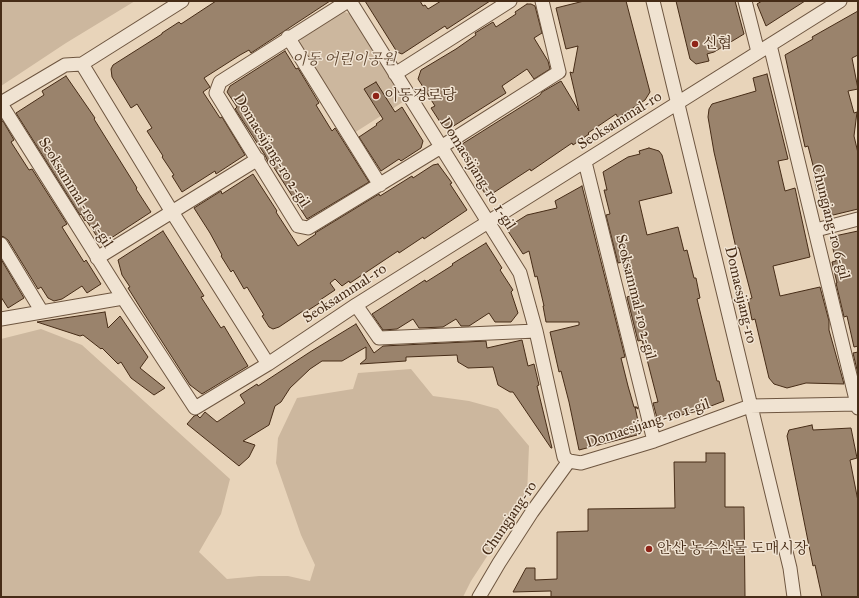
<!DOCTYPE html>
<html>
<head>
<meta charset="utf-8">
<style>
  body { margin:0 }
  #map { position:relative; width:859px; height:598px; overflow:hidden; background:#e8d4ba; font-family:"IM FELL Great Primer",serif }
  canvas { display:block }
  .frame { position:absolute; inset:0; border:2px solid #462c17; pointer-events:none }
</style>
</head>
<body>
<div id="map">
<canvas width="859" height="598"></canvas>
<div class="frame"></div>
</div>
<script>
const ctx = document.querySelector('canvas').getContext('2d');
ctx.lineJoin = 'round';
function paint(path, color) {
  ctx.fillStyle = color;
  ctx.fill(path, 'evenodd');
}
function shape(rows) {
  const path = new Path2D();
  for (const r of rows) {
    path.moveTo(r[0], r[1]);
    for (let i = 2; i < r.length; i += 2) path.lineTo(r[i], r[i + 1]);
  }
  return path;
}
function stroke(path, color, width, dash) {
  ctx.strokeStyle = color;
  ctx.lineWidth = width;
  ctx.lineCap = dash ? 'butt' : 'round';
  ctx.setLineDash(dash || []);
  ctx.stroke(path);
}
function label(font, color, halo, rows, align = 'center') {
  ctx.font = font + ' "IM FELL Great Primer","Noto Serif KR",serif';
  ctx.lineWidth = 3;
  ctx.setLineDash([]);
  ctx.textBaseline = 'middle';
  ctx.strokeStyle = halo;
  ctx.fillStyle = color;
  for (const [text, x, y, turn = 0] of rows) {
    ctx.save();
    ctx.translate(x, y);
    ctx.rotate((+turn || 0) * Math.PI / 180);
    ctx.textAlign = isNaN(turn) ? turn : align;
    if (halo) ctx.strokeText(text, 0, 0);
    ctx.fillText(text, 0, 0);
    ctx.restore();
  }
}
paint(shape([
  [1,1,135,1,66,43,1,86],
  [341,11,351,14,406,100,354,133,299,47,301,37],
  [41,329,82,345,230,479,221,514,199,552,227,579,259,576,288,576,310,581,315,565,301,535,276,463,278,438,297,398,353,389,358,373,411,369,433,396,469,401,498,409,529,446,527,495,471,581,463,597,1,597,1,339]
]), '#ccb79e');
const building = shape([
  [216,1,330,1,251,53,249,50,240,55,204,78,210,87,203,92,220,118,222,117,245,155,216,174,215,171,182,192,172,176,174,175,162,157,163,156,147,131,152,128,137,104,131,108,112,77,111,69,113,65,162,34,162,33,179,22,181,24,216,1],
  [365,1,420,1,423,6,425,5,428,9,441,1,490,1,447,29,445,26,402,54,397,52,365,1],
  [584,1,626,1,650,92,645,100,618,118,616,114,588,133,589,134,573,145,572,143,531,171,530,169,487,197,459,150,459,146,540,95,542,92,561,81,579,111,570,72,573,73,578,46,566,49,556,8,584,1],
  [676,1,735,1,744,34,714,52,707,54,709,61,696,64,690,59,676,1],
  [762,1,805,1,766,26,757,4,762,1],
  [527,4,531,4,535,6,542,33,534,38,548,61,550,69,534,79,527,69,502,86,506,93,452,127,442,125,431,108,435,106,418,79,421,70,456,49,476,35,475,33,493,22,496,27,516,14,515,12,527,4],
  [858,11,858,55,852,58,858,89,848,91,854,113,857,112,854,136,858,153,858,209,829,216,824,213,819,191,817,191,814,177,816,177,808,146,805,147,785,55,813,39,812,37,858,11],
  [285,51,296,69,298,68,319,103,316,105,332,131,335,128,369,182,307,219,271,163,269,164,265,155,235,109,237,107,227,92,230,86,285,51],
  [767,74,788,159,778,161,785,191,795,188,810,257,773,266,780,296,820,287,829,321,829,330,844,384,806,383,787,388,774,384,769,378,755,319,752,320,748,300,752,298,739,248,736,248,714,152,708,117,709,109,712,104,756,91,753,78,767,74],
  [66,76,95,118,94,119,137,188,136,189,151,212,102,244,86,220,85,221,81,214,80,215,16,113,44,95,42,91,66,76],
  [376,82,395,112,402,107,423,141,421,148,401,161,399,159,381,171,359,137,377,125,376,124,383,119,364,89,376,82],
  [3,121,14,140,11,142,29,170,32,169,67,224,62,227,84,262,86,260,101,284,87,293,82,286,62,299,54,301,48,298,41,287,38,289,8,240,4,237,1,236,1,122,3,121],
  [649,148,659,151,662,155,672,193,639,201,647,235,678,227,684,251,687,250,694,278,696,278,700,298,697,299,717,381,719,381,724,401,698,411,660,420,657,418,653,403,658,402,642,340,638,341,627,297,630,296,622,262,618,263,606,215,610,214,604,190,607,190,603,172,628,157,640,154,639,151,649,148],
  [438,164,452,183,450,184,467,210,424,239,423,237,399,253,398,251,350,283,349,281,342,286,335,279,330,283,335,290,320,300,321,302,304,313,303,311,279,327,273,329,269,327,262,316,264,315,247,287,244,289,233,270,231,272,221,256,222,255,210,233,194,208,221,191,222,194,253,174,277,211,276,212,298,246,316,234,315,233,379,194,380,196,412,176,413,178,433,165,438,164],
  [582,186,625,357,621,358,628,386,634,407,637,407,638,409,635,407,640,430,637,435,579,450,569,402,561,371,559,372,550,332,579,325,579,322,546,322,543,306,544,306,537,276,535,277,529,251,523,254,506,228,527,215,557,208,555,201,582,186],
  [163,231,204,296,201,297,221,328,224,326,248,366,202,394,190,385,143,312,128,288,130,287,122,275,118,260,163,231],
  [858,231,858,346,854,347,847,316,844,317,836,283,837,283,832,262,836,261,830,237,858,231],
  [486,243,502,268,500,270,513,290,511,292,518,313,511,322,495,322,489,313,469,326,461,326,456,319,443,327,419,328,413,319,397,329,383,330,372,314,425,280,426,282,453,265,452,264,486,243],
  [1,259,24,298,8,308,1,297,1,259],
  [105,312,108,328,120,316,148,357,140,368,165,388,154,395,131,378,121,362,118,364,102,348,101,349,83,335,80,336,37,322,105,312],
  [356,324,374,353,383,346,486,341,487,348,522,340,528,366,534,364,539,385,537,386,552,448,551,448,513,392,510,392,498,385,493,367,468,368,458,362,457,355,406,357,406,361,360,364,366,359,366,347,342,361,322,361,310,369,290,388,281,402,275,406,269,425,243,441,255,445,249,457,239,466,187,424,194,416,197,415,200,418,205,412,217,422,245,403,240,395,257,384,258,386,310,352,356,324],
  [858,352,858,374,853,353,858,352],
  [812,425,813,430,851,428,857,458,850,460,858,501,858,597,822,597,815,565,813,566,787,436,789,430,812,425],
  [706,453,725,453,725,507,744,507,745,597,551,597,551,591,513,592,526,568,535,568,535,580,557,579,557,532,588,531,588,509,675,508,674,462,706,462,706,453]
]);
paint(building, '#9a836c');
stroke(building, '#462c17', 1);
const minor = shape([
  [182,1,82,64,172,212,268,364,356,305,840,1],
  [348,1,220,82,216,93,298,226,308,228,441,147,559,72,542,1],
  [350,1,520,273,536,331,564,457,569,461,581,463,654,441,750,406,858,404],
  [653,1,790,568,794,597],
  [745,1,758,52],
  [288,37,380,185],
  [770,45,858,408],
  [395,74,510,1],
  [1,103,65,65,82,64],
  [1,104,123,298],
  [585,162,654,441],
  [816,230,858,219],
  [1,244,42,312],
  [97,258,258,159],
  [356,305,379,338,536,331],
  [1,319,123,298,195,408,268,364],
  [479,597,499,563,532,512,569,461]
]);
stroke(minor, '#6e5640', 15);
stroke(minor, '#f0e3d2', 13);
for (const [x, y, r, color] of [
  [695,44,4,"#8f2418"],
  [376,96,4,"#8f2418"],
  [649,549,4,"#8f2418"]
]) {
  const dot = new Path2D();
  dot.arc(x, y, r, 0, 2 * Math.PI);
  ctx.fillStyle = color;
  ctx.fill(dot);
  stroke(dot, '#f0e3d2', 1.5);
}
label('15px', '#462c17', '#f0e3d2', [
  ["신협",703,44],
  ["이동경로당",384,96],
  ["안산 농수산물 도매시장",657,549]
], 'left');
label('italic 15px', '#614832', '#f0e3d2', [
  ["이동 어린이공원",344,60]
]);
label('15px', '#462c17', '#f0e3d2', [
  ["Seoksammal-ro",620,121,-32],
  ["Domaesijang-ro 2-gil",271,151,58],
  ["Domaesijang-ro 1-gil",477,174,58],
  ["Seoksammal-ro 1-gil",75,193,58],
  ["Chungjang-ro 6-gil",830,222,76],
  ["Seoksammal-ro",345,294,-33],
  ["Domaesijang-ro",740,295,77],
  ["Seoksammal-ro 2-gil",635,297,76],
  ["Domaesijang-ro 1-gil",648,424,-18],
  ["Chungjang-ro",510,519,-56]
]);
</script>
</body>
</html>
